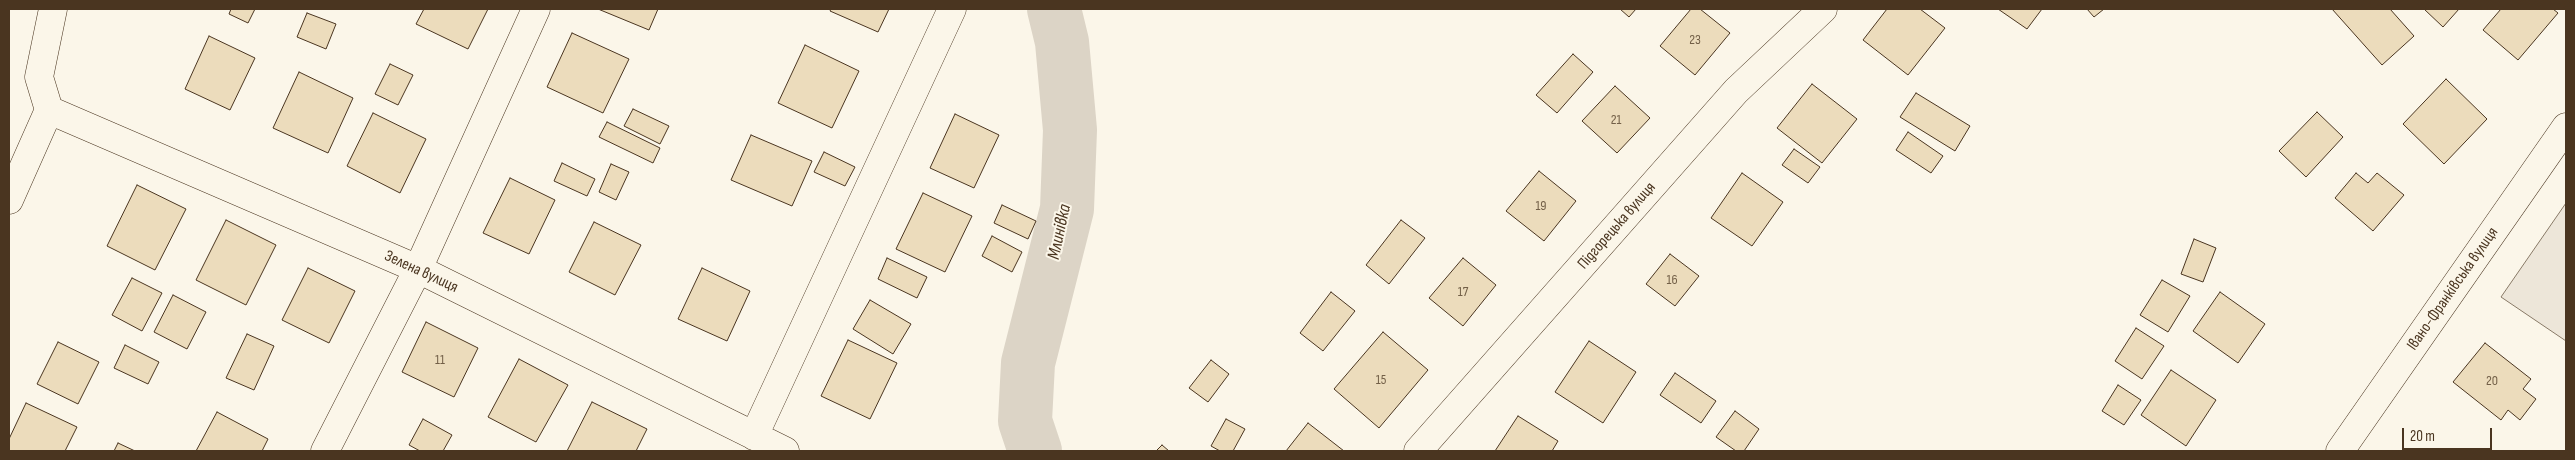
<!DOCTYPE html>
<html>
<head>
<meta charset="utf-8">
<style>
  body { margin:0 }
  #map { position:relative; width:2575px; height:460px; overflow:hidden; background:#fbf6e9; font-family:"Sofia Sans Condensed",sans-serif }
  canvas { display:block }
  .frame { position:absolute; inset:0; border:10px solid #4a3520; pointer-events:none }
  .scale { position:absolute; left:2402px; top:428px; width:90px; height:22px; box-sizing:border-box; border:2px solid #4a3520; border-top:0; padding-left:6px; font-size:15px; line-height:18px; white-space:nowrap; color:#4a3520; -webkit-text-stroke:4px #fbf6e9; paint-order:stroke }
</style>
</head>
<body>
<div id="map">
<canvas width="2575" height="460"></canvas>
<div class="frame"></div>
<div class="scale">20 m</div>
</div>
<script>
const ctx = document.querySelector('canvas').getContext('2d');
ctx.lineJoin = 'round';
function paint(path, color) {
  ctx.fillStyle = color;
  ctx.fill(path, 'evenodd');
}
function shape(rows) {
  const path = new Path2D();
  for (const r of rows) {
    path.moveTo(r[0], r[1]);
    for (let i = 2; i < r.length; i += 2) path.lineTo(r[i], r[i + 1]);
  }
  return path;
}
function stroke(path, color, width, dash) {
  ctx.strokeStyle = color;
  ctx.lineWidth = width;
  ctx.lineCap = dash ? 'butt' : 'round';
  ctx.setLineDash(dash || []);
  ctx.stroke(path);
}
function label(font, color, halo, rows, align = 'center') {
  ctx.font = font + ' "Sofia Sans Condensed",sans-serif';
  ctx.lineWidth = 4;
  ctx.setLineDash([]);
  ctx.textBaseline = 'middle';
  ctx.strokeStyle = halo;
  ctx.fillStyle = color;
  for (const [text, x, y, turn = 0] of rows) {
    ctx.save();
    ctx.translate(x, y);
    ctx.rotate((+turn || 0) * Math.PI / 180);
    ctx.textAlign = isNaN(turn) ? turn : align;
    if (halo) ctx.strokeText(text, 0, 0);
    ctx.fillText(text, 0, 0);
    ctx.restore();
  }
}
const green = shape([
  [2566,203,2566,341,2501,297,2566,203]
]);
paint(green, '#ede6d9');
stroke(green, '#887966', 1);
stroke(shape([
  [1035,451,1025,421,1028,363,1067,209,1070,130,1062,42,1054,9]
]), '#dcd4c6', 54);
const building = shape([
  [231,9,255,9,248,23,229,14,231,9],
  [424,9,488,9,468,49,416,24,424,9],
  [598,9,658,9,649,30,598,9],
  [831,9,889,9,878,32,830,11,831,9],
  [1620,9,1636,9,1629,17,1620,9],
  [1691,9,1700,9,1730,33,1695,75,1660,46,1691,9],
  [1887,9,1920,9,1945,28,1908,75,1863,40,1887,9],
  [1998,9,2042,9,2027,29,1998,9],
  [2087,9,2104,9,2094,17,2087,9],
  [2332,9,2390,9,2414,36,2382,65,2332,9],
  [2424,9,2459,9,2443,27,2424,9],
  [2501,9,2553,9,2558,13,2518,60,2483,30,2501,9],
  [307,13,336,24,326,49,297,37,307,13],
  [572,33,629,59,603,113,547,87,572,33],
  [209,36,255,58,230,110,185,89,209,36],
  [805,45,859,71,832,128,778,103,805,45],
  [1573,54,1593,72,1557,113,1536,95,1573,54],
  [390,64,413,75,398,105,375,94,390,64],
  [299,72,353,98,328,153,273,128,299,72],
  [2446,79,2487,119,2444,164,2403,124,2446,79],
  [1812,84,1857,119,1822,163,1777,128,1812,84],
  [1615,86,1650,118,1617,153,1582,121,1615,86],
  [1916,93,1970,126,1955,151,1900,117,1916,93],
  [633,109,669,126,660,144,624,126,633,109],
  [2317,112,2343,137,2306,177,2279,151,2317,112],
  [373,113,426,139,400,193,347,166,373,113],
  [955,114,999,135,974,188,930,168,955,114],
  [607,122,660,148,653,163,599,137,607,122],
  [1908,132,1943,156,1931,173,1896,150,1908,132],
  [751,135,812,161,792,206,731,180,751,135],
  [1794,149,1820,167,1808,183,1782,165,1794,149],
  [824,152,855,167,845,186,814,172,824,152],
  [562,163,595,179,587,196,554,181,562,163],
  [611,164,629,172,616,200,599,192,611,164],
  [1539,171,1576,201,1544,241,1506,211,1539,171],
  [1742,173,1783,202,1752,246,1711,218,1742,173],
  [2356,173,2368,183,2377,173,2404,195,2373,231,2335,198,2356,173],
  [510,178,555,200,529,254,483,233,510,178],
  [137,185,186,209,155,270,107,246,137,185],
  [923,193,972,216,945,272,896,249,923,193],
  [1002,205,1036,221,1028,239,994,223,1002,205],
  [226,220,276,245,246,305,196,280,226,220],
  [1401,220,1425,238,1389,284,1366,265,1401,220],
  [594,222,641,245,615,295,569,272,594,222],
  [992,236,1022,252,1012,272,982,256,992,236],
  [2194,239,2216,248,2203,282,2181,274,2194,239],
  [1670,254,1699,276,1675,306,1646,284,1670,254],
  [887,258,927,277,917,298,878,279,887,258],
  [1463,258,1496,285,1463,326,1429,298,1463,258],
  [308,268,355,291,329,343,282,320,308,268],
  [702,268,750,291,727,341,678,319,702,268],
  [132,278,162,293,142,331,112,315,132,278],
  [2162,280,2190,296,2168,332,2140,315,2162,280],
  [1331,292,1355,311,1323,351,1300,333,1331,292],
  [2220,292,2265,324,2238,363,2193,331,2220,292],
  [173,295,206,312,187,349,154,332,173,295],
  [870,300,911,324,893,354,853,329,870,300],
  [426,322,478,348,454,397,402,372,426,322],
  [2136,328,2164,346,2142,379,2115,361,2136,328],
  [1383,332,1428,370,1379,428,1334,389,1383,332],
  [247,334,274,346,254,390,226,378,247,334],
  [848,340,897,363,870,419,821,396,848,340],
  [1589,341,1636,372,1603,423,1555,392,1589,341],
  [58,342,99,362,78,404,37,384,58,342],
  [2485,343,2531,379,2523,389,2536,399,2520,420,2508,410,2501,420,2453,382,2485,343],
  [125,345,159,362,148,384,114,368,125,345],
  [519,359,568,385,536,442,488,417,519,359],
  [1211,360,1229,374,1208,402,1189,388,1211,360],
  [2171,370,2216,400,2186,446,2141,415,2171,370],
  [1675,373,1716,401,1701,423,1660,395,1675,373],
  [2118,385,2141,400,2124,425,2102,411,2118,385],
  [592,402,647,429,636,451,567,451,592,402],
  [26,403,77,427,65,451,9,451,9,439,26,403],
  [1735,411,1759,429,1744,451,1736,451,1716,437,1735,411],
  [217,412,268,439,262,451,196,451,217,412],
  [1518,416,1558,441,1552,451,1495,451,1518,416],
  [423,419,452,435,443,451,420,451,409,445,423,419],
  [1226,419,1245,429,1233,451,1220,451,1211,446,1226,419],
  [1308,423,1344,451,1286,451,1308,423],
  [118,443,135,451,114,451,118,443],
  [1162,445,1169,451,1156,451,1162,445]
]);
paint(building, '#ecdcbc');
stroke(building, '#4a3520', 1);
const minor = shape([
  [49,110,418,269,785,451],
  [9,200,49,110,39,77,53,9],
  [754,436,952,9],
  [325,451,418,269,536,9],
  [1418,451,1736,91,1823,9]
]);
const secondary = shape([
  [2340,451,2566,127]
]);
stroke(minor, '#4a3520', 29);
stroke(secondary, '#4a3520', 29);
stroke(minor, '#fbf6e9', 28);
stroke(secondary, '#fbf6e9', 28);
label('14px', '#725f47', null, [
  ["23",1695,40],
  ["21",1616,120],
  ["19",1541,206],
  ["16",1672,280],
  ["17",1463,292],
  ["11",440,360],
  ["15",1381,380],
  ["20",2492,381]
]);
label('16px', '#4a3520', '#fbf6e9', [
  ["Підгорецька вулиця",1617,226,-49],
  ["Зелена вулиця",421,272,25],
  ["Івано-Франківська вулиця",2453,289,-55]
]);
label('italic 18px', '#4a3520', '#fbf6e9', [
  ["Млинівка",1060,232,-78]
]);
</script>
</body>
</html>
